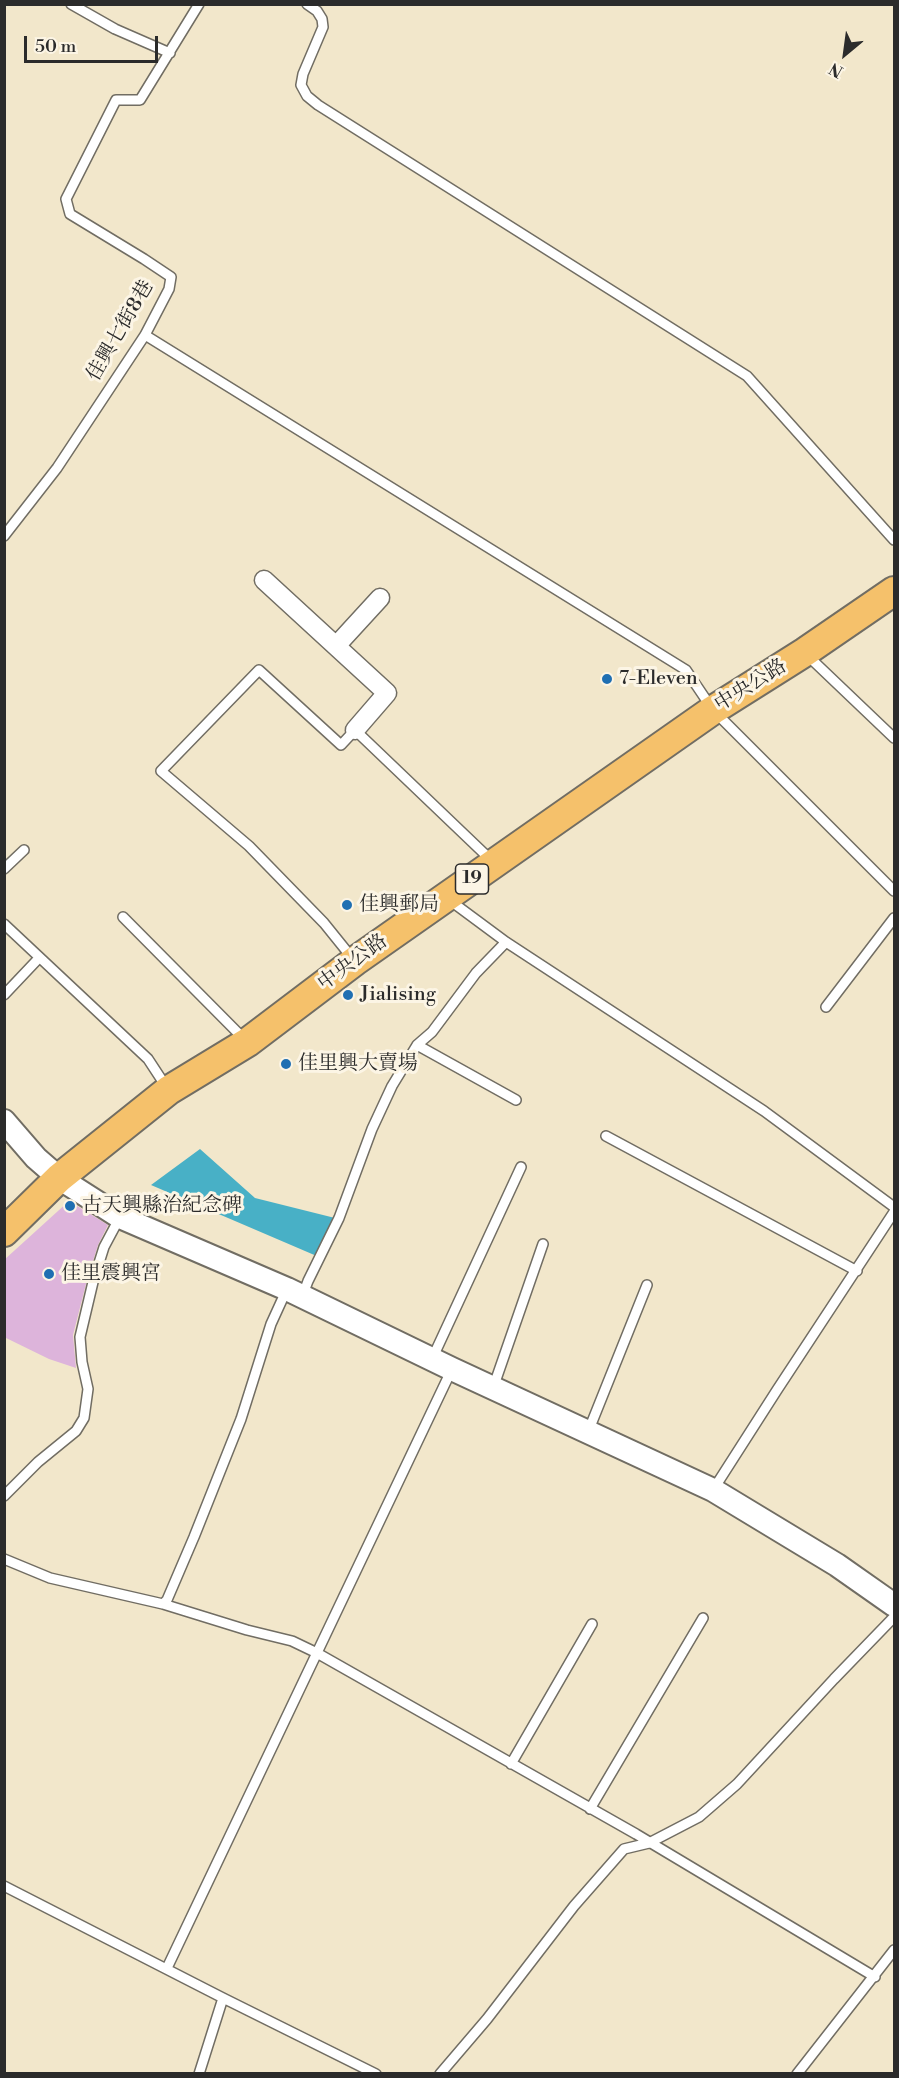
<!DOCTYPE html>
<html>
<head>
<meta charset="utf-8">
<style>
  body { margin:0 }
  #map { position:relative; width:899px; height:2078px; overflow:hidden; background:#f2e7cb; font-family:"Libre Bodoni",serif }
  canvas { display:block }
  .frame { position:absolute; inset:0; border:6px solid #2b2b2b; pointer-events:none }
  .north { position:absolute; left:815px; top:24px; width:60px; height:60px; -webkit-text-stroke:4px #fcf5e5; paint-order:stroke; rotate:209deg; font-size:16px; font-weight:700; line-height:24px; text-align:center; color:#2b2b2b }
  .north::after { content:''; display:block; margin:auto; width:21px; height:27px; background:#2b2b2b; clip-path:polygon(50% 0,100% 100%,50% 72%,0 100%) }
  .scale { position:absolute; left:24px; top:36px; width:134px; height:27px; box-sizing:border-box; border:3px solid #2b2b2b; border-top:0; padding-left:8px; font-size:18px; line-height:21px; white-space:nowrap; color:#2b2b2b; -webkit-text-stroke:4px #fcf5e5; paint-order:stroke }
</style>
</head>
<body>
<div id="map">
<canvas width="899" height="2078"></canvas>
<div class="frame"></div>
<div class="north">N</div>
<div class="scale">50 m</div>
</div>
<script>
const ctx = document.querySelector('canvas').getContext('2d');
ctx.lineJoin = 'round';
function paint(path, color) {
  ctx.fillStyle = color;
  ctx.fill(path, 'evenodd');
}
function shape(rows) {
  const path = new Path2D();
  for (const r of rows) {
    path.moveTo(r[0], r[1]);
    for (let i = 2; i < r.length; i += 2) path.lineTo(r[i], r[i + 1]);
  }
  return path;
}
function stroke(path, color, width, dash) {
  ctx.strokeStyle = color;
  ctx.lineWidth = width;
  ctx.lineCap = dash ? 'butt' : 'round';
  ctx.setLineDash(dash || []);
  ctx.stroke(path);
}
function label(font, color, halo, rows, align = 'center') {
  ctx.font = font + ' "Libre Bodoni","Noto Serif TC",serif';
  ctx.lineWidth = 6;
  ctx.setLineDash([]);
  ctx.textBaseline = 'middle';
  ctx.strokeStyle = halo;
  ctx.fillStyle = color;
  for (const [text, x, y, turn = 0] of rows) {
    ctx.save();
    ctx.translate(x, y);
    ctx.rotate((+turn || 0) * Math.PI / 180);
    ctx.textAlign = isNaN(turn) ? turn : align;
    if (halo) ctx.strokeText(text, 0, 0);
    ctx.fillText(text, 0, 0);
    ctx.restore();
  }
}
paint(shape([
  [200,1149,255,1198,335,1218,319,1257,151,1185]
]), '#48b0c6');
paint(shape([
  [69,1201,108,1225,98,1245,87,1280,73,1335,76,1368,49,1359,4,1337,4,1260]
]), '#ddb4db');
const service = shape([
  [71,4,115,29,170,53],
  [307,4,317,11,322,19,323,27,303,74,301,85,307,96,318,105,747,376,894,540],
  [145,335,686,670,713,710,894,891],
  [4,536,57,468,145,335,169,289,171,277,144,259,70,214,66,199,116,100,140,100,199,4],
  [807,655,894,738],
  [4,869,24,850],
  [448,899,506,942,764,1111,894,1207],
  [123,917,246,1041],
  [4,924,148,1059,167,1088],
  [353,959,324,923,249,846,161,771,259,670,341,745,355,730,492,861],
  [4,995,39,958],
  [826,1007,894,918],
  [417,1045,516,1100],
  [606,1136,857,1271],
  [302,1297,308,1281,339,1218,372,1129,392,1086,417,1045,432,1032,476,973,506,942],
  [432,1359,521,1167],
  [493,1388,543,1244],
  [588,1432,647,1285],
  [713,1490,777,1390,894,1212],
  [4,1496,38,1462,76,1431,84,1418,88,1389,82,1362,80,1337,93,1282,104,1247,120,1217],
  [4,1559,50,1578,163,1604,247,1630,292,1641,317,1653,636,1834,875,1977],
  [163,1604,167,1600,194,1537,241,1419,271,1324,287,1289],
  [511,1764,592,1624],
  [590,1809,703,1618],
  [4,1886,223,1998,376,2074],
  [167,1968,452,1369],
  [199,2074,223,1998],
  [440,2074,487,2019,574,1906,624,1849,649,1843,699,1817,737,1784,834,1679,894,1617],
  [797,2074,894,1950]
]);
const minor = shape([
  [264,580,387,693,355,730],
  [336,646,380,598]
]);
const tertiary = shape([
  [4,1121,36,1158,59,1178,120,1217,287,1289,452,1369,713,1490,837,1565,894,1605]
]);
const primary = shape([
  [4,1232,59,1178,169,1090,248,1042,355,961,713,710,805,652,894,591]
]);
stroke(service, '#716d63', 12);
stroke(minor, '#716d63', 21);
stroke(tertiary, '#716d63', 26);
stroke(primary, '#716d63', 32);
stroke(service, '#fff', 9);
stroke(minor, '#fff', 18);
stroke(tertiary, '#fff', 22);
stroke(primary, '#f5c16b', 28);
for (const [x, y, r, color] of [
  [607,679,6,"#1f6fb2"],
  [347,905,6,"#1f6fb2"],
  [348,995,6,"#1f6fb2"],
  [286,1064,6,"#1f6fb2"],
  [70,1206,6,"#1f6fb2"],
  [49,1274,6,"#1f6fb2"]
]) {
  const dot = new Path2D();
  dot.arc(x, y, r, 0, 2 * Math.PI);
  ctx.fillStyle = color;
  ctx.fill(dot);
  stroke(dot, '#fcf5e5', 2);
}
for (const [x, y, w] of [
  [472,879,33]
]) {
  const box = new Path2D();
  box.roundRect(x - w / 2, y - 15, w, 30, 4.5);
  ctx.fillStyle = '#fcf5e5';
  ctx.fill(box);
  stroke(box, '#2b2b2b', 1.5);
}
label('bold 18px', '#2b2b2b', null, [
  ["19",472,879]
]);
label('20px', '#2b2b2b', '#fcf5e5', [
  ["佳興七街8巷",121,331,-60],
  ["中央公路",751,686,-32],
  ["中央公路",353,963,-36]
]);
label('20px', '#2b2b2b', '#fcf5e5', [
  ["7-Eleven",619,679],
  ["佳興郵局",359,905],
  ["Jialising",360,995],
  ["佳里興大賣場",298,1064],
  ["古天興縣治紀念碑",82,1206],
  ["佳里震興宮",61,1274]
], 'left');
</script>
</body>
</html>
